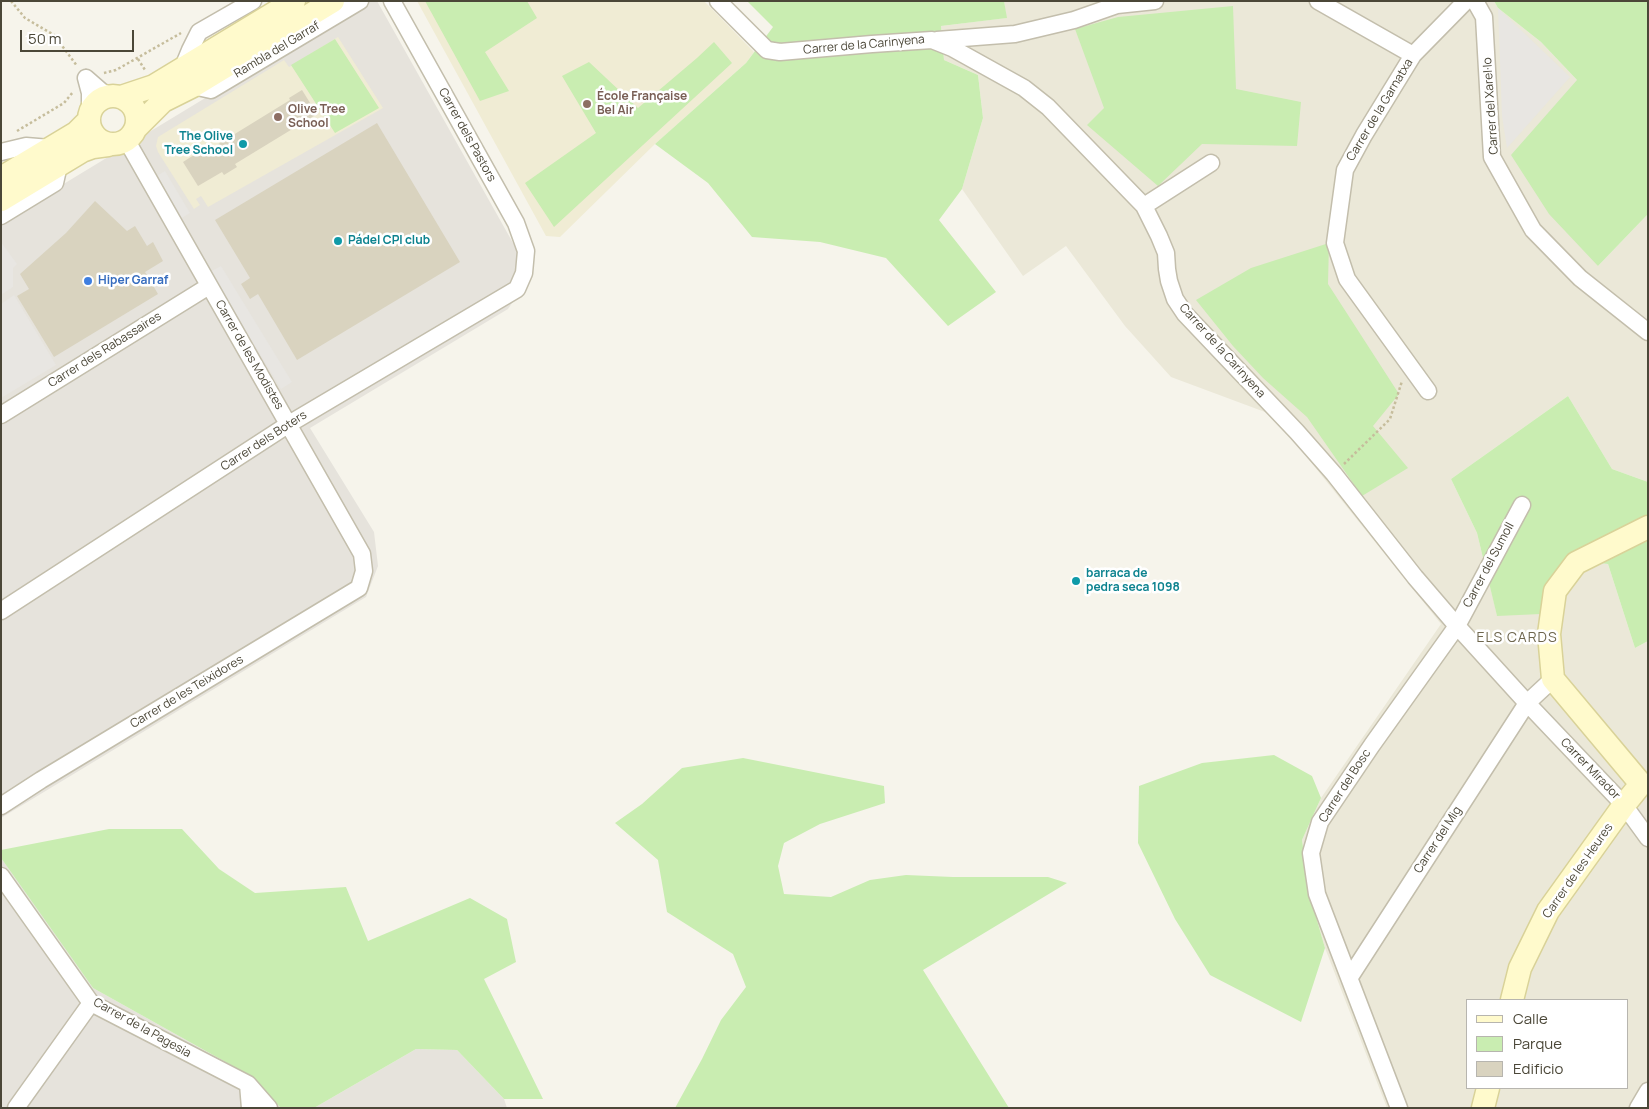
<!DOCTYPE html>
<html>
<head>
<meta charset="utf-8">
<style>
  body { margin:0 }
  #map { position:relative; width:1649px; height:1109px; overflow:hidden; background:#f6f4eb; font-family:Manrope,sans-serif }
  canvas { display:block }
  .frame { position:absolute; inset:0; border:2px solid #4b4738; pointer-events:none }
  .legend { position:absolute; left:1466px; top:999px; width:162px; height:90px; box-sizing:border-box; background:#fff; border:1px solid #b7b5af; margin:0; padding:6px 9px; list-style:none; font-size:15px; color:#4b4738 }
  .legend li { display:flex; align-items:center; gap:10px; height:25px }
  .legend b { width:25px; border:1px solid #b7b5af }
  .scale { position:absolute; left:20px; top:30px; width:114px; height:22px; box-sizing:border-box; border:2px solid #4b4738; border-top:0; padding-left:6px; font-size:15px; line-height:18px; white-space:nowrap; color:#4b4738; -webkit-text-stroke:4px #fff; paint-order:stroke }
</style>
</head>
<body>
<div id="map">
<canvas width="1649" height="1109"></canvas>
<div class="frame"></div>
<ul class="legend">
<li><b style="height:6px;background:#fffacc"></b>Calle</li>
<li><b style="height:14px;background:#c9edb1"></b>Parque</li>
<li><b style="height:14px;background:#d9d3bf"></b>Edificio</li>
</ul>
<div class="scale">50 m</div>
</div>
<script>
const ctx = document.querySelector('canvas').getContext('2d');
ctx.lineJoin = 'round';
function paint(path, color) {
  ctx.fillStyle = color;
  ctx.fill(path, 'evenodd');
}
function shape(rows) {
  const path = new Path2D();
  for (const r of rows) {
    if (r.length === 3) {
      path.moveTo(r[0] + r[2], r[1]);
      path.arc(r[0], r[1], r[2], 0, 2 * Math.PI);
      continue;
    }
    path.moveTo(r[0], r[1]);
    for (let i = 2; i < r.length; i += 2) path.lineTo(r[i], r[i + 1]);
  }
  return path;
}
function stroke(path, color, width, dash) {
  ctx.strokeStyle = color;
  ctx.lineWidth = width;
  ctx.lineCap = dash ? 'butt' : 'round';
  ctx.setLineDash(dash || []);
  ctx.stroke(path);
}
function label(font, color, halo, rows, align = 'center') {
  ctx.font = font + ' Manrope,sans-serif';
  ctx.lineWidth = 5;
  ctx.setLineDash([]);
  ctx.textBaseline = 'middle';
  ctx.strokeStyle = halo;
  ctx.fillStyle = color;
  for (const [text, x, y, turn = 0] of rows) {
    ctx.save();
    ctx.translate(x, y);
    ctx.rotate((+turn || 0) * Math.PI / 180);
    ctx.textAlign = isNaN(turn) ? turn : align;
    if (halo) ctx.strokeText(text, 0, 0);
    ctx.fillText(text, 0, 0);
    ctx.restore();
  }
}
paint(shape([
  [1004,1,1494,1,1498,8,1541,42,1577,80,1598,266,1648,214,1648,482,1612,469,1568,396,1451,479,1477,533,1497,615,1568,560,1608,564,1635,648,1648,641,1648,1108,1387,1108,1325,948,1310,896,1302,840,1321,798,1441,624,1273,415,1171,377,1125,326,1066,246,1023,276,962,189,983,118,978,75,944,60,941,26,1006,18],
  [1468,1000,1628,1000,1628,1088,1468,1088]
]), '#ebe8d8');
paint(shape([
  [365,1,377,1,531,275,508,309,310,428,374,532,378,566,366,597,1,818,1,222],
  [1,858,93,988,247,1074,281,1108,1,1108],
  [416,1049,457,1050,504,1099,507,1108,314,1108]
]), '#e6e3dc');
paint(shape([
  [417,1,704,1,754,52,746,63,655,144,560,237,546,236],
  [338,37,383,108,208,207,201,196,196,199,200,205,194,209,158,152,156,146,158,137,284,60,289,67]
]), '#f0ecd4');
paint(shape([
  [425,1,527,1,537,18,485,52,509,91,480,101],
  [747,1,1004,1,1007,18,941,26,944,60,978,75,983,118,962,189,939,220,996,292,948,326,886,258,820,242,752,237,708,183,655,144,746,63,773,27],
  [1494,1,1648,1,1648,214,1598,266,1549,214,1511,155,1577,80,1541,42,1498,8],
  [1233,6,1236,89,1301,102,1297,146,1202,144,1158,186,1087,125,1104,108,1075,29,1118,17],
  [335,39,379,108,335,133,291,65],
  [714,42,732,63,554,227,525,183,596,133,562,76,589,62,638,108,697,58],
  [1329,243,1328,284,1399,394,1373,426,1408,468,1362,496,1307,417,1263,378,1233,346,1196,300,1251,268],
  [1568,396,1612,469,1648,482,1648,641,1635,648,1608,564,1569,560,1541,614,1497,616,1477,533,1451,479],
  [1274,755,1312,776,1321,798,1302,840,1310,896,1325,948,1301,1022,1210,975,1175,919,1138,843,1139,786,1202,763],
  [743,758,884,786,885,803,820,824,784,843,778,866,784,894,831,897,870,880,906,875,953,877,1048,877,1067,883,923,970,1009,1108,675,1108,702,1059,721,1020,746,987,733,954,667,912,658,860,615,823,642,804,682,768],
  [109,829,182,829,219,869,255,893,346,887,368,941,470,898,507,919,516,962,484,979,543,1099,504,1099,457,1050,416,1049,314,1108,281,1108,247,1074,93,988,1,858,1,850]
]), '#c9edb1');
paint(shape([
  [1498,8,1570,77,1507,148,1502,116],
  [165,171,190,213,180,219,155,177],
  [1,242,17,264,13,268,13,287,1,295],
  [221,266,292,382,281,389,210,272],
  [14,295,56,365,1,398,1,304]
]), '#e8e6e2');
paint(shape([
  [302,90,317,114,235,164,237,167,224,175,222,172,198,186,183,162,197,153,199,156,290,100,289,98],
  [377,123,460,262,297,360,258,294,250,299,241,284,250,278,215,220],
  [95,201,127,231,135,226,147,246,153,242,163,261,145,272,158,294,54,357,17,296,29,289,20,274,66,233]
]), '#d9d3bf');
const street = shape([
  [718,1,767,50,780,52,872,44,932,40,952,48,1024,88,1048,107,1144,206,1159,236,1166,253,1167,269,1169,281,1175,299,1185,314,1297,432,1334,474,1415,577,1457,626,1527,703,1624,805,1648,838],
  [1318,1,1413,55],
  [1475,1,1484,17,1492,157,1533,230,1580,278,1648,332],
  [937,40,1015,34,1074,20,1117,5,1155,1],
  [183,67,190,50,199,32,253,1],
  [86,78,90,93,90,113],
  [86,78,102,92,113,96],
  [193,86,211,90,360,1],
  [1,152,26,146,50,148],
  [1144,206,1211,163],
  [1,216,55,183,59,165],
  [1428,391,1347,279,1335,243,1345,170,1364,135,1413,55,1466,1],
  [1,415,209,286],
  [1,611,289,424,517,289,524,273,526,251,516,223,392,1],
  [1,806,41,780,359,588,364,571,362,554,127,141],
  [1,876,91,1003,248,1084,269,1108],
  [1350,977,1527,703,1553,679],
  [248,1084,250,1108],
  [16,1108,91,1003],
  [1399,1108,1317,894,1311,853,1320,822,1372,745,1457,626,1522,505],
  [1638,1108,1648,1091]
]);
const secondary = shape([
  [113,120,24],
  [121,97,154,86,294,1],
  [137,127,163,101,193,86,333,1],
  [1,178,76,133,88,121],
  [1,200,82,151,93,147,108,145],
  [1512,1000,1520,968,1548,911,1624,805,1641,784,1553,679,1549,634,1555,591,1576,563,1648,527],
  [1483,1108,1488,1088]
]);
stroke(street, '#c3beac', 19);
stroke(secondary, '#d9d298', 25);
stroke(shape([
  [11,1,25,18,54,35,77,66],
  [138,59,145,70],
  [104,73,116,70,181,33],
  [17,131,64,103,73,92],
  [1344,464,1390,419,1402,381]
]), '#c6bd9c', 2.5, [2.5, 2.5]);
stroke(street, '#fff', 16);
stroke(secondary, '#fffacc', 22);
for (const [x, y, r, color] of [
  [587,104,5,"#8d6e63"],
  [278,117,5,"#8d6e63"],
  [243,144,5,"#0f9aa8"],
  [338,241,5,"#0f9aa8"],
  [88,281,5,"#3f7fe0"],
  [1076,581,5,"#0f9aa8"]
]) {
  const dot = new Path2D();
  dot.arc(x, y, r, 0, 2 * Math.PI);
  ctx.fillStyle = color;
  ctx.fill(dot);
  stroke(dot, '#fff', 2);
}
label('12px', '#4b4738', '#fff', [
  ["Carrer de la Carinyena",864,45,-5],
  ["Rambla del Garraf",277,50,-31],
  ["Carrer del Xarel·lo",1491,106,-94],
  ["Carrer de la Garnatxa",1380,110,-59],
  ["Carrer dels Pastors",467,135,61],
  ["Carrer dels Rabassaires",105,350,-32],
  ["Carrer de la Carinyena",1222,351,48],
  ["Carrer de les Modistes",249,355,60],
  ["Carrer dels Boters",264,441,-33],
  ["Carrer del Sumoll",1489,565,-62],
  ["Carrer de les Teixidores",187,692,-31],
  ["Carrer Mirador",1590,769,46],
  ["Carrer del Bosc",1345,786,-57],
  ["Carrer del Mig",1438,840,-57],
  ["Carrer de les Heures",1578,871,-55],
  ["Carrer de la Pagesia",142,1028,29]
]);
label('bold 12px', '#785e54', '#fff', [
  ["École Française",597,97],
  ["Bel Air",597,111],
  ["Olive Tree",288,110],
  ["School",288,124]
], 'left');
label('bold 12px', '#0d838f', '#fff', [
  ["The Olive",233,137,"right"],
  ["Tree School",233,151,"right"],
  ["Pádel CPI club",348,241],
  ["barraca de",1086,574],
  ["pedra seca 1098",1086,588]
], 'left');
label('bold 12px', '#366cbe', '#fff', [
  ["Hiper Garraf",98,281]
], 'left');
ctx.letterSpacing = '1px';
label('14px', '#6f674e', '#fff', [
  ["ELS CARDS",1517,638]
]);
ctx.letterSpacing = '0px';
</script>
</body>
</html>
